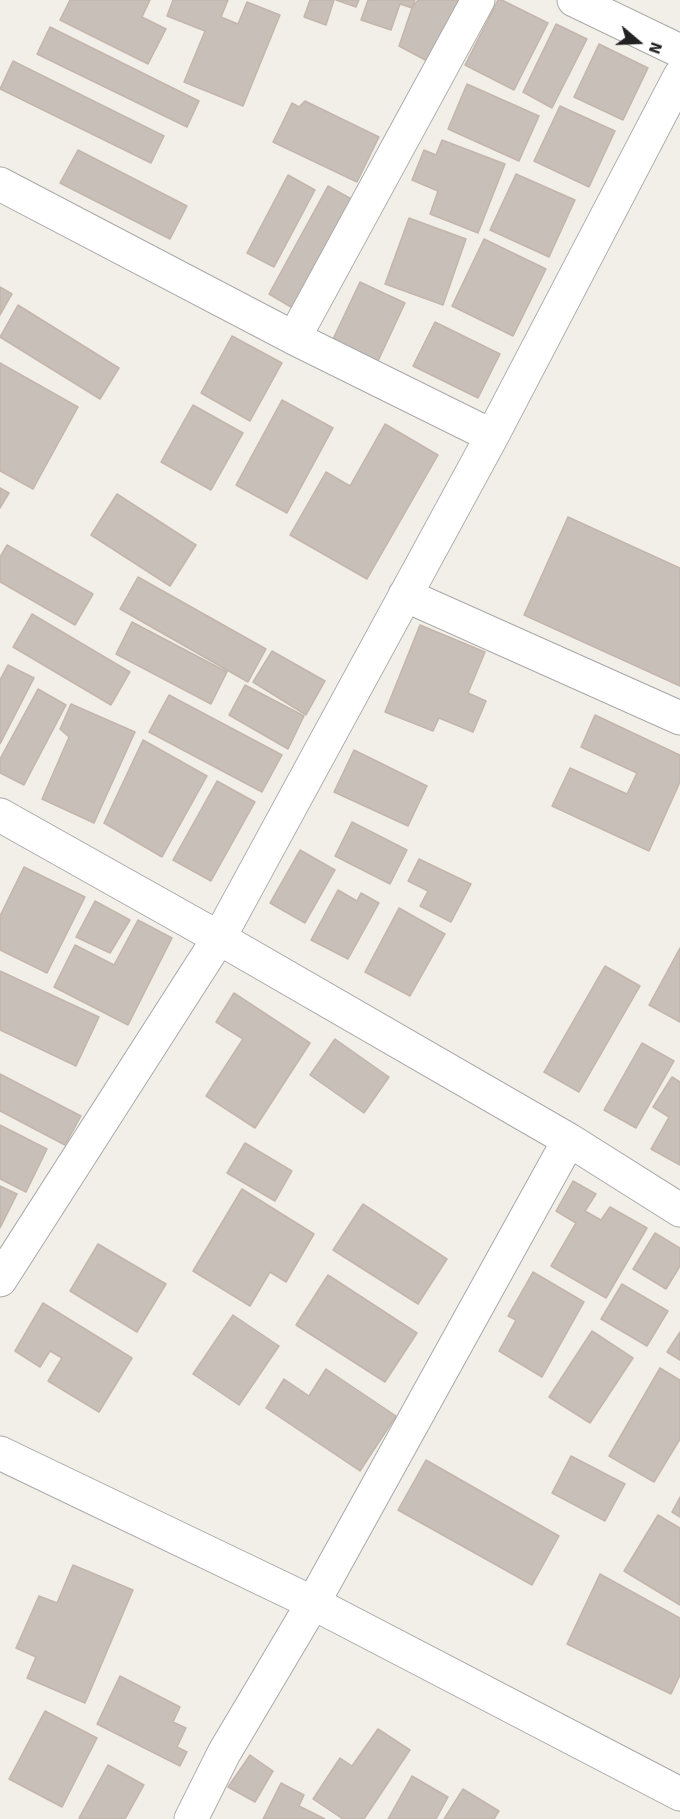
<!DOCTYPE html>
<html>
<head>
<meta charset="utf-8">
<style>
  body { margin:0 }
  #map { position:relative; width:680px; height:1819px; overflow:hidden; background:#f2efe9; font-family:Signika,sans-serif }
  canvas { display:block }
  .north { position:absolute; left:608px; top:12px; width:60px; height:60px; -webkit-text-stroke:4px #fff; paint-order:stroke; rotate:109deg; font-size:16px; font-weight:700; line-height:24px; text-align:center; color:#222 }
  .north::after { content:''; display:block; margin:auto; width:21px; height:27px; background:#222; clip-path:polygon(50% 0,100% 100%,50% 72%,0 100%) }
</style>
</head>
<body>
<div id="map">
<canvas width="680" height="1819"></canvas>
<div class="north">N</div>
</div>
<script>
const ctx = document.querySelector('canvas').getContext('2d');
ctx.lineJoin = 'round';
function paint(path, color) {
  ctx.fillStyle = color;
  ctx.fill(path, 'evenodd');
}
function shape(rows) {
  const path = new Path2D();
  for (const r of rows) {
    path.moveTo(r[0], r[1]);
    for (let i = 2; i < r.length; i += 2) path.lineTo(r[i], r[i + 1]);
  }
  return path;
}
function stroke(path, color, width, dash) {
  ctx.strokeStyle = color;
  ctx.lineWidth = width;
  ctx.lineCap = dash ? 'butt' : 'round';
  ctx.setLineDash(dash || []);
  ctx.stroke(path);
}
const building = shape([
  [70,0,150,0,142,17,166,29,148,64,60,20,70,0],
  [173,0,228,0,221,17,238,24,247,2,280,15,243,106,184,82,205,31,167,16,173,0],
  [310,0,334,0,326,25,304,17,310,0],
  [336,0,359,0,356,7,336,0],
  [368,0,415,0,412,8,400,4,391,30,361,20,368,0],
  [418,0,461,0,429,62,399,46,412,8,418,0],
  [498,0,502,0,548,23,514,90,465,65,498,0],
  [556,24,587,39,552,108,523,92,556,24],
  [50,27,199,101,187,127,37,54,50,27],
  [599,44,648,68,623,120,574,97,599,44],
  [13,61,164,136,151,163,0,89,13,61],
  [467,84,539,116,519,161,448,129,467,84],
  [305,101,379,137,357,182,273,142,292,103,299,107,305,101],
  [560,106,615,131,589,187,534,161,560,106],
  [442,140,505,164,478,233,430,214,438,191,412,180,424,150,436,155,442,140],
  [78,150,187,206,170,239,60,183,78,150],
  [516,174,575,200,549,257,490,230,516,174],
  [288,175,315,190,274,267,247,253,288,175],
  [328,186,355,201,296,310,269,294,328,186],
  [409,218,466,239,443,305,385,284,409,218],
  [484,239,546,269,513,336,452,306,484,239],
  [360,282,405,303,378,361,333,339,360,282],
  [0,287,12,294,0,315,0,287],
  [18,305,119,368,100,399,0,337,18,305],
  [435,322,500,354,478,398,413,366,435,322],
  [232,336,282,363,250,421,201,393,232,336],
  [0,363,78,407,33,489,0,471,0,363],
  [282,400,333,428,287,513,236,485,282,400],
  [193,405,243,433,211,490,161,462,193,405],
  [385,424,438,455,367,579,290,535,326,472,350,486,385,424],
  [0,488,9,493,0,508,0,488],
  [117,494,196,545,170,586,91,535,117,494],
  [568,517,680,568,680,686,524,615,568,517],
  [7,545,93,594,75,625,0,582,0,557,7,545],
  [138,577,266,649,248,682,120,609,138,577],
  [32,614,130,672,111,705,13,647,32,614],
  [132,622,227,672,211,704,116,654,132,622],
  [420,625,485,652,468,693,486,701,473,732,439,718,433,731,385,712,420,625],
  [272,651,325,681,306,715,253,682,272,651],
  [8,665,34,678,0,744,0,680,8,665],
  [245,685,304,716,288,749,229,715,245,685],
  [38,689,66,705,24,785,0,773,0,759,38,689],
  [169,695,282,755,262,792,149,732,169,695],
  [71,704,135,732,94,823,42,799,69,737,60,729,71,704],
  [595,715,680,755,680,782,649,851,552,806,570,768,627,794,637,773,581,747,595,715],
  [143,740,207,776,162,857,104,823,143,740],
  [354,750,427,786,408,826,334,792,354,750],
  [217,781,255,802,211,881,173,860,217,781],
  [352,822,407,850,390,884,335,856,352,822],
  [300,850,335,870,305,923,270,903,300,850],
  [419,859,471,884,451,922,420,906,428,891,408,881,419,859],
  [24,867,85,897,47,973,0,950,0,916,24,867],
  [338,890,357,901,361,893,379,903,348,959,311,940,338,890],
  [95,901,130,920,110,953,76,937,95,901],
  [399,908,445,934,410,996,365,972,399,908],
  [138,920,172,938,128,1025,54,987,75,945,114,965,138,920],
  [680,948,680,1022,649,1005,680,948],
  [605,966,640,986,579,1092,544,1072,605,966],
  [0,971,99,1017,76,1066,0,1030,0,971],
  [234,993,310,1043,255,1128,206,1096,243,1039,216,1022,234,993],
  [335,1039,389,1077,364,1113,310,1075,335,1039],
  [642,1043,674,1061,636,1128,604,1110,642,1043],
  [0,1074,81,1116,65,1145,0,1111,0,1074],
  [672,1077,680,1082,680,1165,651,1149,669,1117,653,1107,672,1077],
  [0,1125,47,1149,26,1192,0,1179,0,1125],
  [245,1143,292,1171,275,1201,227,1173,245,1143],
  [573,1181,596,1194,585,1211,601,1220,610,1207,647,1228,606,1298,551,1266,576,1223,556,1211,573,1181],
  [0,1186,17,1194,0,1228,0,1186],
  [242,1189,314,1234,286,1282,270,1272,250,1306,193,1271,242,1189],
  [363,1204,447,1259,418,1304,333,1250,363,1204],
  [655,1233,680,1248,680,1266,666,1289,633,1269,655,1233],
  [98,1244,166,1284,137,1332,70,1291,98,1244],
  [533,1272,584,1302,542,1377,499,1351,516,1320,508,1316,533,1272],
  [328,1275,417,1333,385,1382,296,1325,328,1275],
  [622,1284,668,1311,647,1346,601,1319,622,1284],
  [43,1303,132,1358,99,1412,48,1381,62,1358,50,1351,40,1367,15,1351,43,1303],
  [233,1315,279,1346,239,1405,193,1374,233,1315],
  [592,1331,633,1358,590,1423,549,1397,592,1331],
  [680,1332,680,1360,667,1352,680,1332],
  [660,1368,680,1380,680,1439,654,1482,609,1456,660,1368],
  [326,1369,396,1416,360,1471,266,1408,284,1379,309,1396,326,1369],
  [571,1456,625,1484,605,1521,552,1493,571,1456],
  [426,1460,559,1536,532,1585,398,1510,426,1460],
  [680,1497,680,1517,672,1512,680,1497],
  [658,1515,680,1528,680,1605,624,1571,658,1515],
  [73,1565,133,1590,85,1703,27,1678,36,1657,16,1648,39,1596,57,1603,73,1565],
  [600,1574,680,1618,680,1675,671,1694,567,1644,600,1574],
  [120,1676,180,1707,173,1722,186,1728,177,1747,187,1752,180,1766,97,1724,120,1676],
  [45,1711,97,1738,62,1807,9,1779,45,1711],
  [378,1729,410,1750,364,1819,343,1819,313,1799,340,1758,352,1766,378,1729],
  [250,1755,273,1771,255,1802,228,1787,250,1755],
  [108,1765,144,1785,125,1819,82,1819,79,1818,108,1765],
  [412,1776,448,1797,436,1819,388,1819,412,1776],
  [281,1783,304,1795,299,1806,325,1819,263,1819,281,1783],
  [463,1789,499,1811,494,1819,444,1819,463,1789]
]);
paint(building, '#c7bfb8');
stroke(building, '#c4b6ab', 1.5);
const minor = shape([
  [574,0,680,51],
  [0,184,294,338,492,436],
  [294,338,478,0],
  [405,595,680,718],
  [0,815,219,938,569,1140,680,1210],
  [0,1280,219,938,492,436,680,76],
  [191,1819,224,1753,313,1603,569,1140]
]);
const tertiary = shape([
  [0,1453,313,1603,680,1794]
]);
stroke(minor, '#a9a9a9', 35);
stroke(tertiary, '#a9a9a9', 35);
stroke(minor, '#fff', 33);
stroke(tertiary, '#fff', 33);
</script>
</body>
</html>
